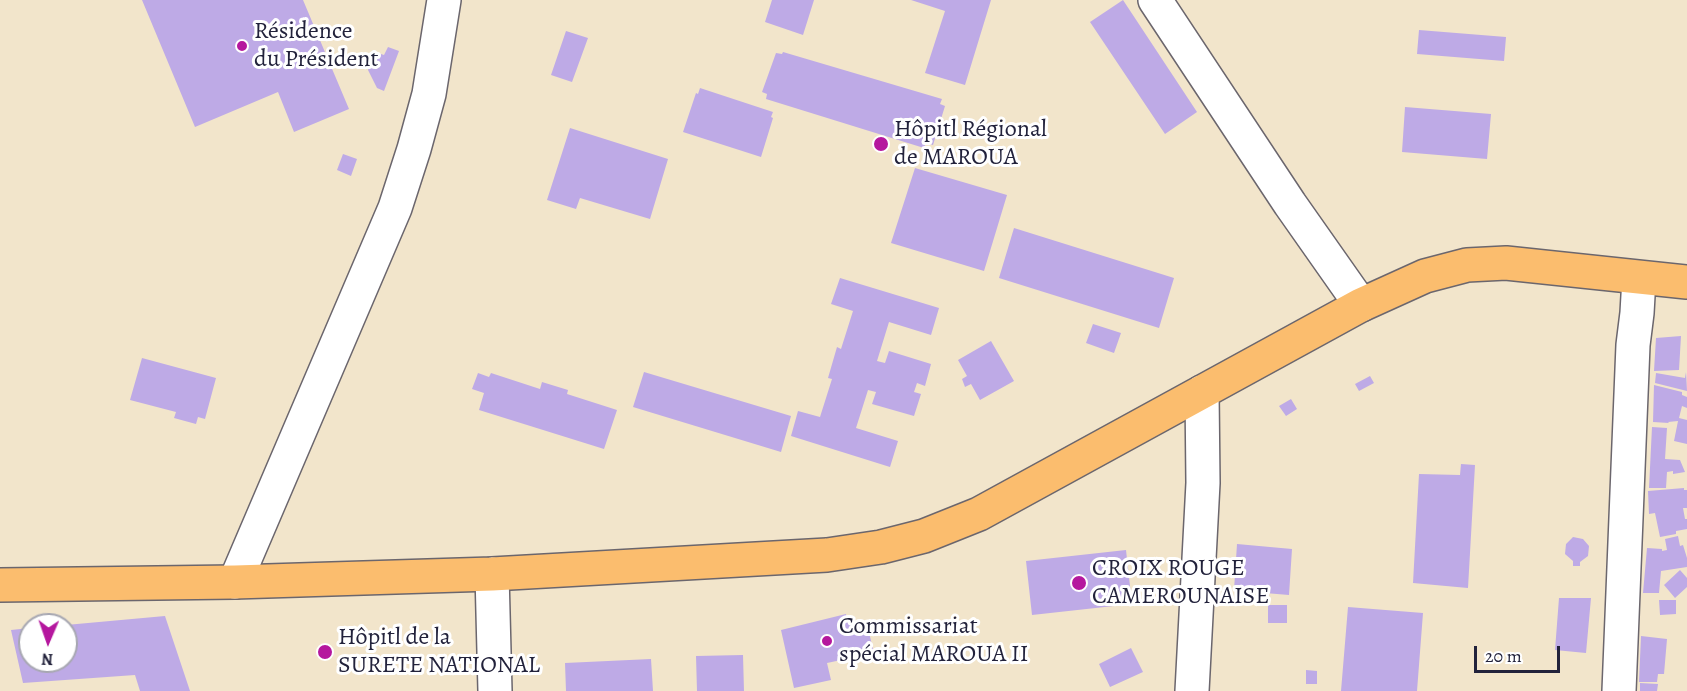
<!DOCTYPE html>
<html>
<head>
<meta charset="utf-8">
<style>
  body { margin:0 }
  #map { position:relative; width:1687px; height:691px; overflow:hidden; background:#f2e5cb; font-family:Alegreya,serif }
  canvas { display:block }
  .north { position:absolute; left:18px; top:613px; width:60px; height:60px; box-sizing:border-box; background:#fff; border:2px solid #a7a7b1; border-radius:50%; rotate:182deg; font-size:16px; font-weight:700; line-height:24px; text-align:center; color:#22223b }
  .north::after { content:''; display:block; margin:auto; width:21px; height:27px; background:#b5179e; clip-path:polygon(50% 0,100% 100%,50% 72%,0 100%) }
  .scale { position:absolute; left:1474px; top:646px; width:86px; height:27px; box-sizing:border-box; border:3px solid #22223b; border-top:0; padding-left:8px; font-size:18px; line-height:21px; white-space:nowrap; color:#22223b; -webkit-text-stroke:4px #fff; paint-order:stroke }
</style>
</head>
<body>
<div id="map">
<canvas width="1687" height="691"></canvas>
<div class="north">N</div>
<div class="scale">20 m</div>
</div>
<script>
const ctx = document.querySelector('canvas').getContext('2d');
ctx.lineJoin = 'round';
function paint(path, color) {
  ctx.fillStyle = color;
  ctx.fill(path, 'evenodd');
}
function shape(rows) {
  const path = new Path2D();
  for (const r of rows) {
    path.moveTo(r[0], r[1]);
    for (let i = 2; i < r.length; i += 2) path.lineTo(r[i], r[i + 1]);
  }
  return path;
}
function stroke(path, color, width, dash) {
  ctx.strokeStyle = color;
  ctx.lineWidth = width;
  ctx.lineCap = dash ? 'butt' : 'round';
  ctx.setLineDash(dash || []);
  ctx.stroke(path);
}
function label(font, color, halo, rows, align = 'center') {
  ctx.font = font + ' Alegreya,serif';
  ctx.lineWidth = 6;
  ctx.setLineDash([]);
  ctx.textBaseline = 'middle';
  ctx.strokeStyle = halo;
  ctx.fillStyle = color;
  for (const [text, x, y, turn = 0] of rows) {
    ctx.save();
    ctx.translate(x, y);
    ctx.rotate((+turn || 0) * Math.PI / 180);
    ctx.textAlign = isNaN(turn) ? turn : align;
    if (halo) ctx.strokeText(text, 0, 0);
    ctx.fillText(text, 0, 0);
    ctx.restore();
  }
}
paint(shape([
  [142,0,303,0,349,109,294,132,278,92,195,127],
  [772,0,814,0,803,35,765,22],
  [911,0,991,0,965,85,925,73,945,11],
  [1123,0,1197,112,1165,134,1090,22],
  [1419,30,1506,37,1504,61,1417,54],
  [566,31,588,38,572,82,551,75],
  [388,47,399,51,384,91,377,88,368,70,375,52,384,55],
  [783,52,942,99,940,104,945,106,933,145,926,143,924,148,766,99,767,94,762,92,776,53,782,54],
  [700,88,773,112,771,117,773,118,761,157,683,132,696,93,698,94],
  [1405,107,1491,114,1487,159,1402,152],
  [570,128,668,159,650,219,580,198,576,209,547,200],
  [343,154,357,159,351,176,337,170],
  [915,168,1007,195,984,271,891,243],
  [1014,228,1174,278,1159,328,999,278],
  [840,278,939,308,931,335,889,322,877,361,885,363,889,351,931,364,925,386,917,383,914,392,921,394,914,416,872,404,876,392,868,390,856,428,898,441,890,467,791,436,798,411,820,417,832,379,828,378,837,347,841,349,853,311,831,304],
  [1093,324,1121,333,1114,353,1086,343],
  [1681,336,1679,370,1654,371,1656,338],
  [991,341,1014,381,980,400,971,384,965,387,962,379,967,376,958,360],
  [142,358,216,378,205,419,198,417,196,424,174,418,176,412,130,400],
  [644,372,791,416,781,452,633,407],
  [1686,372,1687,391,1655,383,1656,373,1685,378],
  [478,373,489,377,491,373,540,389,542,382,568,390,567,394,617,410,604,449,479,410,484,393,472,389],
  [1370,376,1374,383,1359,391,1355,384],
  [1654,385,1682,392,1682,395,1687,397,1687,408,1682,406,1679,418,1687,420,1687,444,1674,441,1678,421,1668,422,1669,423,1653,422],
  [1291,399,1297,409,1286,416,1279,406],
  [1652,427,1667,428,1665,459,1680,460,1685,472,1673,474,1673,471,1667,472,1666,488,1649,488],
  [1461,464,1475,465,1468,588,1413,583,1419,474,1460,475],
  [1684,488,1684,490,1687,490,1687,508,1683,508,1685,519,1687,519,1687,529,1676,531,1676,534,1660,537,1655,513,1649,514,1648,491],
  [1678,536,1680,546,1683,545,1687,558,1687,567,1661,571,1659,593,1643,593,1647,548,1662,549,1662,551,1667,550,1665,539],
  [1573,537,1583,539,1589,546,1588,556,1580,562,1580,566,1573,566,1573,561,1565,554,1566,544],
  [1237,544,1292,549,1289,595,1265,593,1264,586,1258,585,1258,588,1244,587,1244,591,1234,590],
  [1126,550,1132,604,1032,615,1026,561],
  [1680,570,1687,578,1687,587,1675,598,1664,585],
  [1559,598,1591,598,1586,653,1555,650],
  [1659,600,1676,600,1676,614,1660,615],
  [1268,605,1287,605,1287,623,1268,623],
  [1348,607,1423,613,1417,691,1341,691],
  [846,614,848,624,866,620,874,653,827,663,831,680,794,688,781,630],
  [165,616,190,691,140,691,135,675,23,683,11,630,30,628,30,661,66,661,66,625],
  [1641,636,1667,639,1664,674,1658,674,1657,682,1639,682],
  [1131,648,1143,672,1110,687,1099,664],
  [743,655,744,691,697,691,696,656],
  [651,659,653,691,566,691,565,663],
  [1306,670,1317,671,1317,684,1306,684],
  [1640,683,1658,684,1657,691,1640,691]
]), '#beaae6');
const minor = shape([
  [1155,0,1290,204,1361,305],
  [492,574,495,691],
  [235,582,395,208,414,149,429,94,444,0],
  [1192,691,1203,483,1202,392],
  [1619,691,1633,345,1637,313,1639,278]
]);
const primary = shape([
  [0,585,235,582,492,574,827,555,881,547,924,536,979,514,1361,305,1425,276,1467,265,1506,263,1687,282]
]);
stroke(minor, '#6b666d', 36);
stroke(primary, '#6b666d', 36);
stroke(minor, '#fff', 33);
stroke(primary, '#fbbd6e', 33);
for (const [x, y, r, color] of [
  [242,46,6,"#b5179e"],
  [881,144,8,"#b5179e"],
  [1079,583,8,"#b5179e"],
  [827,641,6,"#b5179e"],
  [325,652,8,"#b5179e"]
]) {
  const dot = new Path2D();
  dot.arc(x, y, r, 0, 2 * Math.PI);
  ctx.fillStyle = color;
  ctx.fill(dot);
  stroke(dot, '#fff', 2);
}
label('24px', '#22223b', '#fff', [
  ["Résidence",254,32],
  ["du Président",254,60],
  ["Hôpitl Régional",894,130],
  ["de MAROUA",894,158],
  ["CROIX ROUGE",1092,569],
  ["CAMEROUNAISE",1092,597],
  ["Commissariat",839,627],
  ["spécial MAROUA II",839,655],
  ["Hôpitl de la",338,638],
  ["SURETE NATIONAL",338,666]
], 'left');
</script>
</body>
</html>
